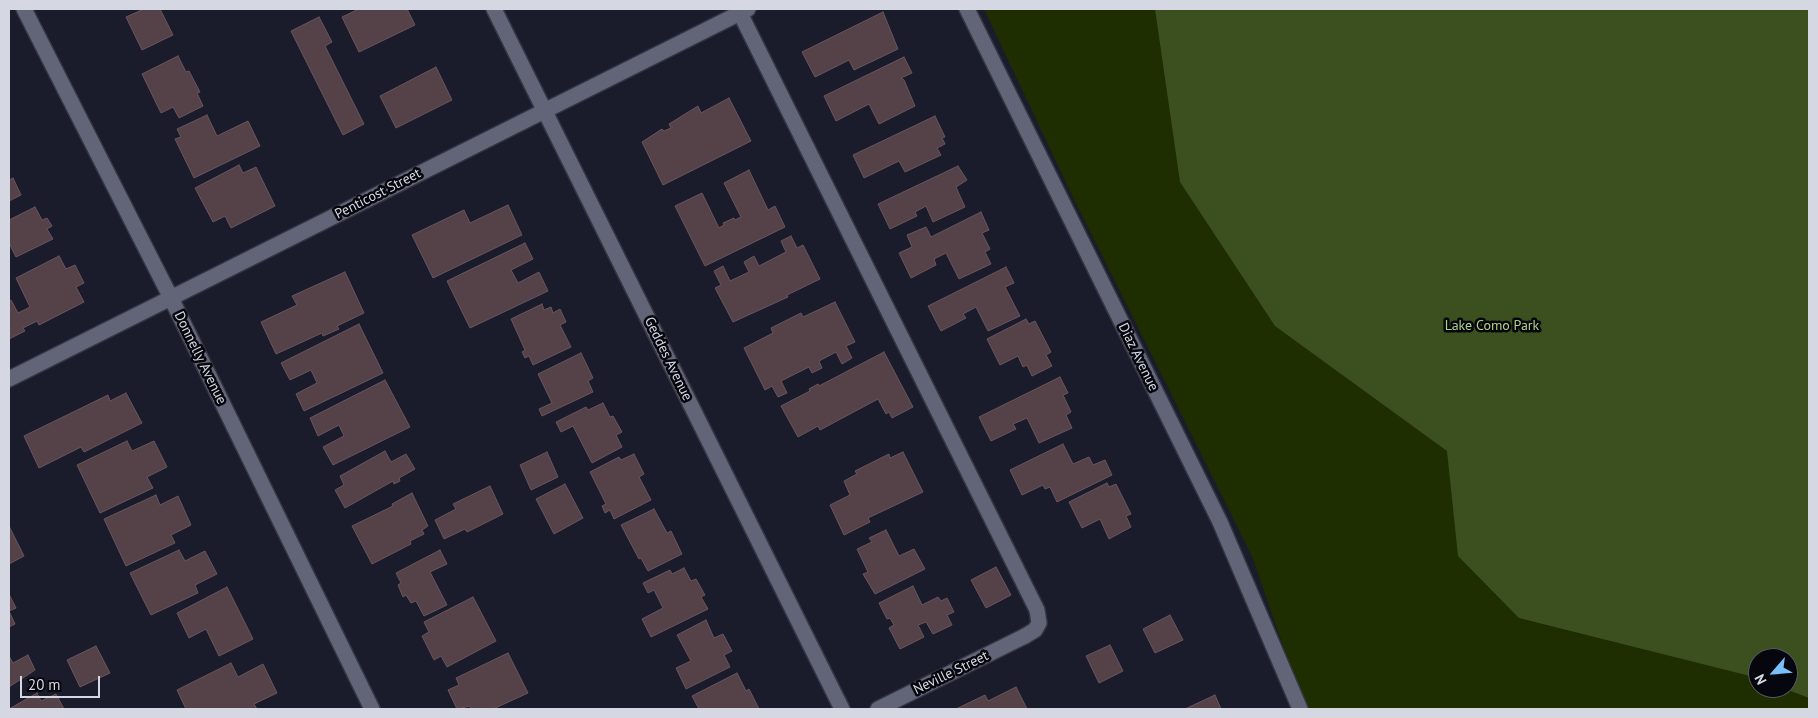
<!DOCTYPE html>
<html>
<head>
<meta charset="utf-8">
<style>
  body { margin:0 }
  #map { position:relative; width:1818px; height:718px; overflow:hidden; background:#1a1c2c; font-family:"PT Sans",sans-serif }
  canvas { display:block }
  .frame { position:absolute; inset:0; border:10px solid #d5d8e2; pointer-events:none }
  .north { position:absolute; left:1748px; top:648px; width:50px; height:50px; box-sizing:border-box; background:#06070e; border:1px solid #595b63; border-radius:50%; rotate:243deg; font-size:14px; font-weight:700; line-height:20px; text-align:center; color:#d5d8e2 }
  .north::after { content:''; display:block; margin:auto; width:18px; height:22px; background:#7abff8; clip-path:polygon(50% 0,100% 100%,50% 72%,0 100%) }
  .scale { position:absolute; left:20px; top:676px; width:80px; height:22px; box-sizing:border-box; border:2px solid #d5d8e2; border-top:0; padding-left:6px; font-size:15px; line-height:18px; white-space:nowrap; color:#d5d8e2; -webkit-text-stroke:4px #06070e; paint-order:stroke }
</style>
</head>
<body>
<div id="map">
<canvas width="1818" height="718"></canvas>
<div class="frame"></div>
<div class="north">N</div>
<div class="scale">20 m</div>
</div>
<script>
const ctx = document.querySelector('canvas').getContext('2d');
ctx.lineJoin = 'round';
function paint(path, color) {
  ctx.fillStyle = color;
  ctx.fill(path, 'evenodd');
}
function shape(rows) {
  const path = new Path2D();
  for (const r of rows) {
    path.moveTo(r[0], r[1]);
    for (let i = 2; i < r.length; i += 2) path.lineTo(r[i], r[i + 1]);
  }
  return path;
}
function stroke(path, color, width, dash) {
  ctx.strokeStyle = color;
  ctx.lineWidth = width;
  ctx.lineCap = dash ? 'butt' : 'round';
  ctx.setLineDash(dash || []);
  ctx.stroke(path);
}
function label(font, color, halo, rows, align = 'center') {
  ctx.font = font + ' "PT Sans",sans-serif';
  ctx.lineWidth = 5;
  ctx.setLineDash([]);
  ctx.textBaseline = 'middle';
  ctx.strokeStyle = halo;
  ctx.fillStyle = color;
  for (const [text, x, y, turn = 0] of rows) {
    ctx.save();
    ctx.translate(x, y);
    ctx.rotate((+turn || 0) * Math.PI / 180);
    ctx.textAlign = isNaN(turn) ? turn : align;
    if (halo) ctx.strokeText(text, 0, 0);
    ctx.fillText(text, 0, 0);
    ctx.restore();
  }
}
paint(shape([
  [984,9,1809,9,1809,709,1305,709,1252,556,1072,195],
  [1758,658,1788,658,1788,688,1758,688]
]), '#1e2e01');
paint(shape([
  [1155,9,1809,9,1809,698,1783,688,1788,688,1788,658,1758,658,1758,678,1519,618,1458,556,1447,451,1275,326,1180,182]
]), '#3c4f1e');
const building = shape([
  [144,9,160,9,173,35,142,50,126,17,144,9],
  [359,9,407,9,415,25,359,52,342,17,359,9],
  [883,12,898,49,854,70,849,60,815,77,802,52,883,12],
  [319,17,332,42,325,46,364,124,343,135,291,31,319,17],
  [178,56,186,72,189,71,200,92,197,93,203,106,179,118,173,107,161,113,142,74,178,56],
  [904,57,912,73,901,78,904,80,915,106,879,124,869,104,836,121,824,96,904,57],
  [436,67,452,100,396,128,380,96,436,67],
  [729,98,751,141,663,185,642,142,662,129,664,131,671,128,669,124,698,106,701,113,729,98],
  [207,115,217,136,248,121,260,146,194,178,175,139,181,137,177,129,207,115],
  [935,116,945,137,942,138,945,144,937,148,941,155,905,172,899,161,864,178,853,155,935,116],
  [239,165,243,173,256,167,275,206,231,228,225,216,213,222,195,188,239,165],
  [958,166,967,180,956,187,965,207,933,222,926,206,915,212,917,216,890,229,878,204,958,166],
  [749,170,768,210,775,206,785,227,705,266,675,206,702,193,719,228,724,225,723,223,734,218,735,220,741,217,724,183,749,170],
  [13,178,21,195,9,201,9,180,13,178],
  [508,205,522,235,433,278,412,235,464,210,470,223,508,205],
  [35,207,42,220,47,218,52,226,47,229,53,239,16,257,9,243,9,220,35,207],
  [981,212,989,230,982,233,990,249,985,252,991,264,959,279,946,253,934,259,936,265,911,278,899,253,912,247,907,235,926,227,931,237,981,212],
  [791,236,797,248,803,245,820,279,787,295,788,297,733,322,715,288,721,285,714,271,723,266,730,281,749,272,744,262,754,256,759,266,786,252,781,241,791,236],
  [525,243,533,259,511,270,518,283,539,272,548,291,470,328,447,281,525,243],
  [59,256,66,269,75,265,84,283,76,287,84,302,39,325,37,321,23,328,25,331,9,339,9,301,11,300,18,313,30,307,16,278,59,256],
  [1006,267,1014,283,1005,287,1020,316,988,331,976,307,963,314,966,318,941,331,928,306,1006,267],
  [345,272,364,313,337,326,339,329,323,336,322,333,276,354,261,322,297,305,292,296,345,272],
  [835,302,855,342,846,346,852,358,842,364,836,352,819,361,822,368,812,373,809,367,781,381,787,393,778,397,772,386,765,390,744,348,773,333,771,328,801,313,803,317,835,302],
  [542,304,544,310,551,307,553,313,560,309,566,322,560,325,571,347,533,365,529,356,525,358,522,352,525,350,511,319,542,304],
  [1026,319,1029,324,1035,321,1051,352,1046,355,1052,366,1032,376,1027,365,1023,367,1018,356,1000,365,987,339,1026,319],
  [359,324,383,373,304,411,296,394,317,383,311,370,290,380,281,363,359,324],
  [884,352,913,407,892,418,889,412,886,414,878,399,820,430,818,426,798,437,781,406,810,391,809,389,818,384,819,386,884,352],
  [581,353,593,378,588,381,593,392,542,416,539,409,552,403,538,374,581,353],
  [1060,377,1068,393,1063,395,1071,412,1066,415,1072,428,1039,443,1027,418,1013,424,1016,429,991,441,979,417,1060,377],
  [385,380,410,427,333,465,323,447,344,436,339,425,318,436,310,418,385,380],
  [126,393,142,423,84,452,81,447,39,468,24,436,108,395,110,401,126,393],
  [603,403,610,417,613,416,622,432,616,435,622,447,592,463,573,426,561,432,556,422,586,407,588,410,603,403],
  [127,441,132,451,154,441,167,467,147,477,153,488,100,513,77,465,127,441],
  [1063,444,1073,464,1089,457,1093,465,1105,460,1112,475,1057,502,1050,487,1045,489,1043,485,1022,495,1010,470,1063,444],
  [385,451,391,462,406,454,415,469,399,478,400,481,394,484,393,481,345,508,335,490,344,485,340,476,385,451],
  [547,452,558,477,531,490,520,465,547,452],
  [903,452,923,492,868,518,870,522,844,535,830,505,850,495,844,481,857,474,855,471,889,454,890,458,903,452],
  [634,454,644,474,639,477,651,500,614,519,610,510,605,513,602,506,606,504,590,472,619,457,621,460,634,454],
  [1107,483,1109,487,1116,484,1131,514,1126,516,1131,527,1109,539,1100,519,1082,528,1069,502,1107,483],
  [565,484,583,518,554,534,536,499,565,484],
  [490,486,503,514,467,532,465,529,444,539,435,520,456,509,453,504,490,486],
  [412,493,428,526,422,530,424,534,410,541,411,544,372,564,352,526,393,506,392,504,412,493],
  [156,495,160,505,178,496,191,525,171,535,175,543,126,566,104,519,156,495],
  [654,509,667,533,671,531,682,554,648,571,641,558,639,559,621,525,654,509],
  [10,528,24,556,9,564,9,529,10,528],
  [886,530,899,556,914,549,925,569,875,594,863,574,868,572,857,549,872,542,869,538,886,530],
  [179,550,185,561,205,551,217,574,195,585,198,593,151,615,130,573,179,550],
  [440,550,447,564,430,572,447,605,424,616,416,601,411,603,406,595,403,597,398,585,401,583,396,573,440,550],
  [996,567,1011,595,986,608,971,580,996,567],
  [684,568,691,581,696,579,705,595,701,597,708,609,651,637,642,619,663,608,654,590,648,593,643,583,670,570,672,574,684,568],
  [913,586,922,605,938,597,941,601,947,598,954,612,947,615,952,625,933,634,926,622,918,625,924,637,900,649,889,628,894,625,890,618,887,619,879,603,913,586],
  [227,587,253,639,219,656,206,629,189,638,177,613,227,587],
  [9,594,16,608,9,611,15,624,9,627,9,594],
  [473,597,496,641,447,667,441,656,434,660,422,636,429,632,424,622,473,597],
  [1170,615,1183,640,1155,653,1143,629,1170,615],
  [706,620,714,638,723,634,732,651,724,655,730,667,686,689,676,668,691,661,677,635,706,620],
  [1110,645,1123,671,1099,683,1086,656,1110,645],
  [96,646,110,673,80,687,67,660,96,646],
  [508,653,528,693,493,709,471,709,470,706,457,709,448,690,459,685,456,678,508,653],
  [28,655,35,670,9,687,9,656,13,663,28,655],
  [231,663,238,677,263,664,277,693,254,704,257,709,186,709,177,690,231,663],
  [737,673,746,691,749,689,759,709,699,709,692,696,737,673],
  [1016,687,1027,709,956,709,985,695,988,701,1016,687],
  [37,693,41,701,56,694,64,709,9,709,37,693],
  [1215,695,1221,709,1185,709,1215,695]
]);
paint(building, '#554148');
stroke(building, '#6a555d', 1);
const service = shape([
  [738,9,1037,610,1039,623,1035,630,1025,636]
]);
const minor = shape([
  [24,9,171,298,372,709],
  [494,9,842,709],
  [9,379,748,9],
  [878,709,1025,636]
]);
const tertiary = shape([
  [967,9,1220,522,1300,709]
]);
stroke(service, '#333541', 18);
stroke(minor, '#333541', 18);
stroke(tertiary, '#333541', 18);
stroke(service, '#616577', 15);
stroke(minor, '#616577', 15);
stroke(tertiary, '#616577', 15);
label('14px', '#d5d8e2', '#06070e', [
  ["Penticost Street",378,194,-27],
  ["Diaz Avenue",1138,357,64],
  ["Donnelly Avenue",200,358,64],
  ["Geddes Avenue",668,359,64],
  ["Neville Street",951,673,-26]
]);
label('14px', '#b0d084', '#06070e', [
  ["Lake Como Park",1492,326]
]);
</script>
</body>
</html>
